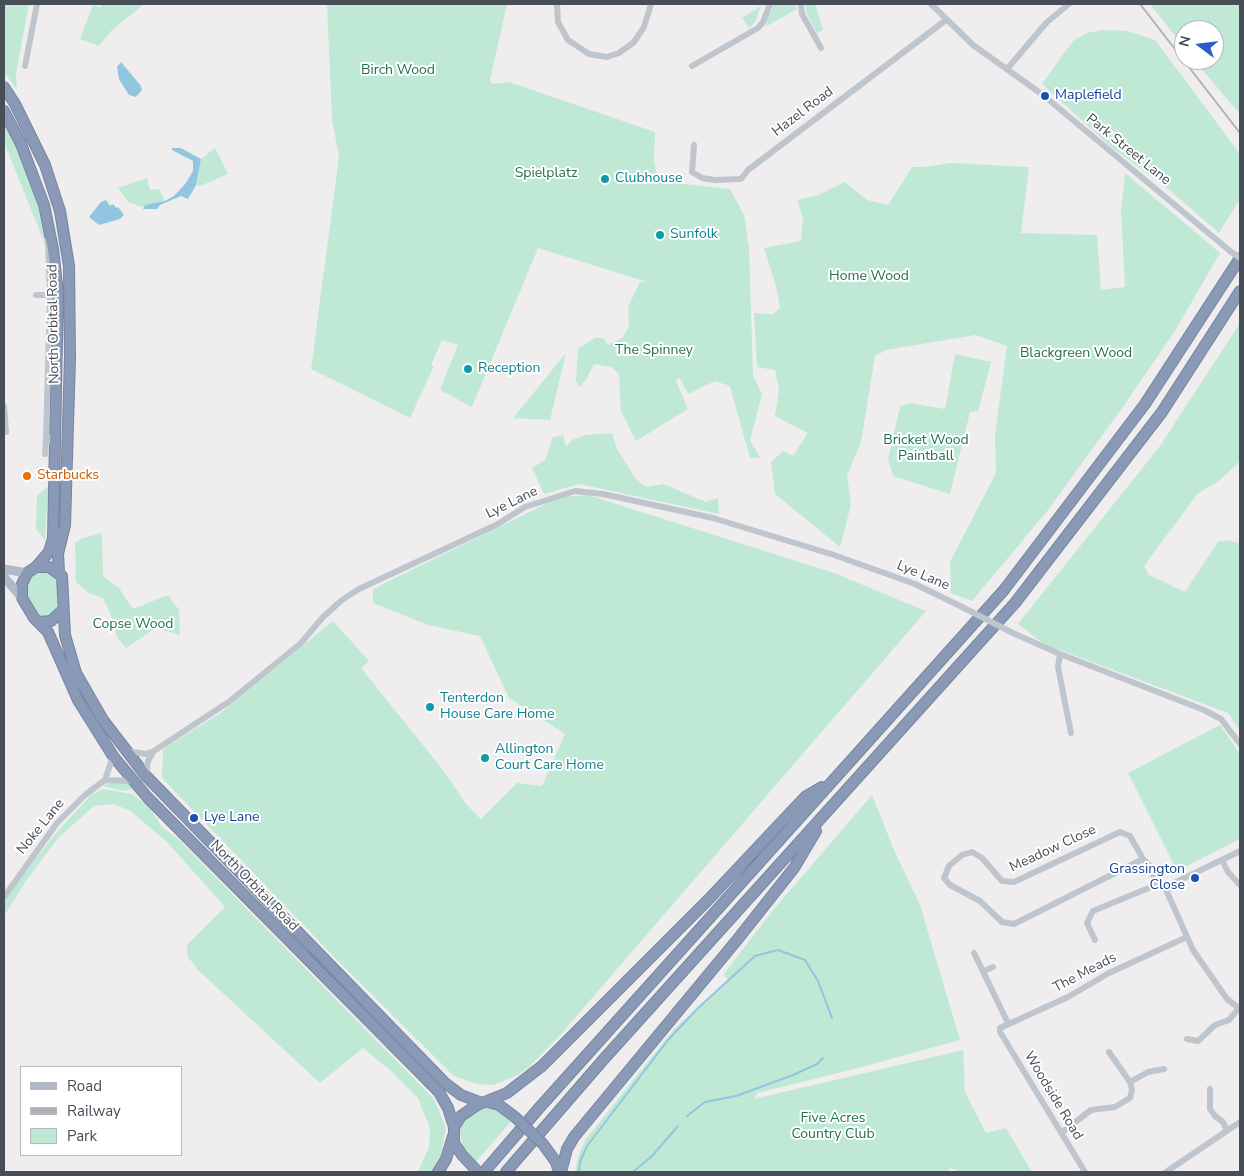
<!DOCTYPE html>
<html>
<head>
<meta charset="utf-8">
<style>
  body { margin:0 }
  #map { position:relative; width:1244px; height:1176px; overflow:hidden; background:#efeded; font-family:"Nunito Sans",sans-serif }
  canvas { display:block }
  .frame { position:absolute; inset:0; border:5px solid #474e58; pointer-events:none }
  .legend { position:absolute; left:20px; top:1066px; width:162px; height:90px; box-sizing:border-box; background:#fff; border:1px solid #b5b8bc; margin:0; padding:6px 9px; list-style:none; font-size:15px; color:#474e58 }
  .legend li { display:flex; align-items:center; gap:10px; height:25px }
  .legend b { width:25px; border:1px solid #b5b8bc }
  .north { position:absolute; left:1174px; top:20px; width:50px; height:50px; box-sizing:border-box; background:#fff; border:1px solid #b5b8bc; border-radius:50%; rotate:285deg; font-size:14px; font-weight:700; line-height:20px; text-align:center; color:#474e58 }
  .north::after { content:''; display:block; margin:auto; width:18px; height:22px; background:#2d5dc9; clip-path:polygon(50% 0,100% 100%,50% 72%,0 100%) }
</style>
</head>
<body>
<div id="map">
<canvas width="1244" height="1176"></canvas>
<div class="frame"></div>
<ul class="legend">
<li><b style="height:6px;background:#afb9c9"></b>Road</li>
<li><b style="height:6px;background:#b0b1b6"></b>Railway</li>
<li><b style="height:14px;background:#bfe9d5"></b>Park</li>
</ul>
<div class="north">N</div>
</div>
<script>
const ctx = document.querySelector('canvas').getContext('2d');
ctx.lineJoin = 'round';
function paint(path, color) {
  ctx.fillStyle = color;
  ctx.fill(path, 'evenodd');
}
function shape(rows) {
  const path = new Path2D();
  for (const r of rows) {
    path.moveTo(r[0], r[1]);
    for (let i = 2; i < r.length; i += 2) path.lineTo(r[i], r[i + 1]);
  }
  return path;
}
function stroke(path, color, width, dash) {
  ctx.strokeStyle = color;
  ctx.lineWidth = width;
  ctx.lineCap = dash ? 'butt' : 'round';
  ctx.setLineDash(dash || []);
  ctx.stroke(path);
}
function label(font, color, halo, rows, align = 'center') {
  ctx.font = font + ' "Nunito Sans",sans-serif';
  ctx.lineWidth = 4;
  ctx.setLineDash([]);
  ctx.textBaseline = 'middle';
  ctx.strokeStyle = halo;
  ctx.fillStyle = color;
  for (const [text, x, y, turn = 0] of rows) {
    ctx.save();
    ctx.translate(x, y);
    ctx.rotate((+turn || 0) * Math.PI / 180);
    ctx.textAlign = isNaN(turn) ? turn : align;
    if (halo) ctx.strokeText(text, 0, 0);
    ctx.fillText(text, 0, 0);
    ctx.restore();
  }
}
paint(shape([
  [4,4,29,4,16,73,17,90,4,72],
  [101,4,144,4,111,31,99,46,80,39,93,5,101,7],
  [327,4,507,4,490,80,492,84,509,82,655,132,654,161,658,179,665,182,730,189,744,215,749,248,753,375,762,394,750,440,760,458,750,458,730,386,715,381,688,394,679,377,676,381,688,409,636,441,621,411,619,374,611,367,594,364,586,380,579,387,576,382,578,349,595,338,603,338,608,345,622,338,629,326,628,307,640,282,647,282,538,248,472,407,440,390,458,345,442,340,431,365,434,366,410,418,311,369,339,157,332,119],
  [774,4,795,4,797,9,767,26,766,22],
  [806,4,815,4,823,30,817,33,806,12],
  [1150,4,1240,4,1240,114,1194,60,1214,60,1214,30,1184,30,1184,47],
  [761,6,755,22,749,28,742,18],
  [1103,30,1128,31,1155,40,1240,154,1240,199,1219,233,1166,187,1111,147,1042,84,1073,41,1087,33],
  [4,123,20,155,35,196,47,249,4,142],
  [215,148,228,174,200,186,196,185,201,159],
  [951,163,1029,167,1021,233,1097,235,1101,290,1125,287,1121,211,1125,173,1220,253,1175,331,1122,408,1048,510,972,601,951,593,950,562,996,473,995,435,1007,346,976,335,886,350,875,356,861,442,847,475,851,504,840,547,775,494,771,462,783,451,793,456,808,433,775,416,779,390,775,370,757,367,754,313,773,314,780,308,776,286,764,248,801,241,803,219,797,200,818,195,845,182,867,200,888,205,912,167,925,167],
  [147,178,150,190,159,189,165,201,143,207,128,202,118,188],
  [1240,323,1240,461,1219,481,1198,493,1144,566,1149,575,1185,592,1218,542,1230,540,1240,544,1240,731,1228,713,1044,644,1018,624,1160,446],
  [566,353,550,420,512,418,513,418],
  [955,354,991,362,978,411,970,412,950,494,893,476,888,459,900,407,909,403,945,409],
  [612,433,617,449,635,478,646,487,663,484,706,502,718,498,719,514,579,484,544,494,532,468,545,460,553,437,563,435,566,447,572,440,586,435],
  [47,487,48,489,45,540,36,529,37,496],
  [588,495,834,573,926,611,561,1034,530,1066,518,1075,493,1085,477,1084,454,1076,339,962,162,778,163,749,219,714,333,621,369,661,361,668,443,770,466,804,481,819,517,783,542,786,565,734,509,698,480,636,428,625,373,603,373,589,560,497],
  [102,533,103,576,119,588,133,609,168,595,179,610,180,635,156,628,126,648,117,637,113,620,103,598,89,593,76,582,75,543,83,538],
  [38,571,48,571,57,578,59,584,58,606,56,611,47,618,38,616,28,596,28,580],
  [1220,725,1240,754,1240,839,1177,871,1128,773],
  [125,782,135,788,142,799,132,789,124,791,103,786,108,783],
  [102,789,132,794,148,806,162,827,176,837,434,1099,446,1128,441,1154,430,1172,418,1172,429,1147,430,1128,418,1098,391,1071,363,1048,320,1083,198,970,188,957,187,945,225,907,168,843,129,810,113,804,94,806,59,837,28,878,4,916,4,900,8,893,57,832,90,796],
  [872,795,894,850,920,905,960,1040,862,1067,757,1093,754,1099,963,1050,965,1092,986,1133,1006,1128,1032,1172,961,1172,951,1168,946,1172,575,1172,579,1154,586,1139,675,1028,729,980,723,975,774,909],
  [484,1107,500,1110,513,1119,476,1162,462,1146,460,1129,468,1115]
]), '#bfe9d5');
paint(shape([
  [121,62,141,86,142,90,136,97,129,95,119,79,117,67],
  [172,148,181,148,201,159,196,185,188,199,181,196,160,205,157,209,143,209,145,205,165,201,174,196,186,183,193,171,193,161,172,150],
  [106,200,110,206,113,204,116,208,118,207,124,215,120,219,99,225,89,217,101,202]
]), '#91c6e1');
stroke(shape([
  [687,1116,705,1102,736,1096,793,1075,817,1064,823,1058],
  [579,1172,580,1162,587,1146,668,1040,698,1008,755,956,778,950,805,960,818,981,832,1018],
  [633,1172,652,1156,678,1126]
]), '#91c6e1', 2);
const highway = shape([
  [4,87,15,104,45,165,60,211,69,266,70,357,65,525,58,554,59,572],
  [4,111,21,144,44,205,53,249,58,293,53,538,49,552,36,567],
  [39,622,51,621,63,610],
  [488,1102,499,1105,515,1117],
  [454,1127,448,1108,439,1092,148,798,113,756,78,700,48,632,34,618,22,598,22,584,27,573,36,567,49,567,62,576,65,635,76,673,103,720,146,776,445,1083,461,1095,482,1103],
  [543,1144,556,1162,559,1172],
  [438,1172,446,1159,453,1136],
  [478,1172,462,1155,454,1143,454,1127,461,1116,477,1105,507,1093,542,1066,708,900,805,797,822,787],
  [484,1172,540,1107,1004,590,1145,404,1240,258],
  [506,1172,603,1060,1015,603,1162,412,1240,291],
  [561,1172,567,1149,574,1137,737,940,794,868,816,831]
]);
stroke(highway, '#7585a2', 12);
stroke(shape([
  [557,4,558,22,568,40,589,54,607,57,619,53,634,42,644,27,651,4],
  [801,4,802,14,821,48],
  [931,4,973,45,1043,95,1230,251],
  [25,66,37,4],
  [692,66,758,28,763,22,770,4],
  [1007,69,1047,22,1069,4],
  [694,145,692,172,702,178,715,180,741,179,748,170,946,20],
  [48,240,50,295,46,437,49,437,53,444],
  [36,295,50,295],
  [4,406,6,432],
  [45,454,46,437],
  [1015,634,1060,654,1204,710,1221,719,1240,744],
  [1060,654,1058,667,1071,733],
  [127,751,146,754,154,751,230,701,301,643,323,617,342,600,359,589,496,525,525,507,575,491,603,494,713,518,834,555,915,584,962,607],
  [146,775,148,761,154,751],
  [105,780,113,756],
  [1240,851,1170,885,1167,892,1193,950,1227,999,1240,1009],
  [1143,859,1014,924,1002,922,980,901,950,885,944,878,949,866,962,855,972,852,982,858,1002,881,1014,882,1120,832,1130,836,1143,859,1152,868,1156,885],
  [1222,860,1228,872,1240,885],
  [4,897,57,823,85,795,105,780,133,781],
  [1095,940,1087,923,1093,911,1156,885,1167,890],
  [974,953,1008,1023],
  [984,971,993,967],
  [1187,1039,1198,1041,1215,1025,1229,1020,1239,1008],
  [1130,1082,1148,1072,1164,1069],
  [1210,1089,1210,1109,1215,1116,1223,1122,1227,1131],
  [1061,1133,1091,1110,1115,1107,1130,1098,1132,1090,1130,1082,1109,1052],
  [1085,1172,1000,1032,1000,1028,1068,997,1109,973,1187,937],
  [1166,1172,1240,1122]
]), '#bfc5cd', 6);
stroke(shape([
  [4,569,27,573],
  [4,577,22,598]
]), '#afb9c9', 9);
stroke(highway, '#8a99b6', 10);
stroke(shape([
  [1140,4,1240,133]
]), '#b0b1b6', 2);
const highwayBridge = shape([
  [515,1117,543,1144]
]);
stroke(highwayBridge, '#7585a2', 12, []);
stroke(shape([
  [1230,251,1240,258],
  [962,607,1015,634]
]), '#bfc5cd', 6);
stroke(highwayBridge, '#8a99b6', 10);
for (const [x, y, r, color] of [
  [1045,96,5,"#1a4fb4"],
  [605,179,5,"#0f9aa8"],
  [660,235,5,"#0f9aa8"],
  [468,369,5,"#0f9aa8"],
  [27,476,5,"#e8710a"],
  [430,707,5,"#0f9aa8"],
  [485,758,5,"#0f9aa8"],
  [194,818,5,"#1a4fb4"],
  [1195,878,5,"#1a4fb4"]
]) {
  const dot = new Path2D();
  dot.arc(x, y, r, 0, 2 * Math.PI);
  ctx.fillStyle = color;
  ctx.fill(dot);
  stroke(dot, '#fff', 2);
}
label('14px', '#217053', '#fff', [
  ["Birch Wood",398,71],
  ["Spielplatz",546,174],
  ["Home Wood",869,277],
  ["The Spinney",654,351],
  ["Blackgreen Wood",1076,354],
  ["Bricket Wood",926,441],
  ["Paintball",926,457],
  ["Copse Wood",133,625],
  ["Five Acres",833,1119],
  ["Country Club",833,1135]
]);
label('14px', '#164399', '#fff', [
  ["Maplefield",1055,96],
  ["Lye Lane",204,818],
  ["Grassington",1185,870,"right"],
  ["Close",1185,886,"right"]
], 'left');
label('14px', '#474e58', '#fff', [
  ["Hazel Road",803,112,-37],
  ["Park Street Lane",1128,150,39],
  ["North Orbital Road",54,324,-91],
  ["Lye Lane",512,503,-26],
  ["Lye Lane",923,576,23],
  ["Noke Lane",41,827,-51],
  ["Meadow Close",1053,849,-25],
  ["North Orbital Road",254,886,46],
  ["The Meads",1085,973,-28],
  ["Woodside Road",1053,1096,59]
]);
label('14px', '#0d838f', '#fff', [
  ["Clubhouse",615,179],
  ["Sunfolk",670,235],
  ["Reception",478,369],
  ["Tenterdon",440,699],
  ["House Care Home",440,715],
  ["Allington",495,750],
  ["Court Care Home",495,766]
], 'left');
label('14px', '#c56008', '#fff', [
  ["Starbucks",37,476]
], 'left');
</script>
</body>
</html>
